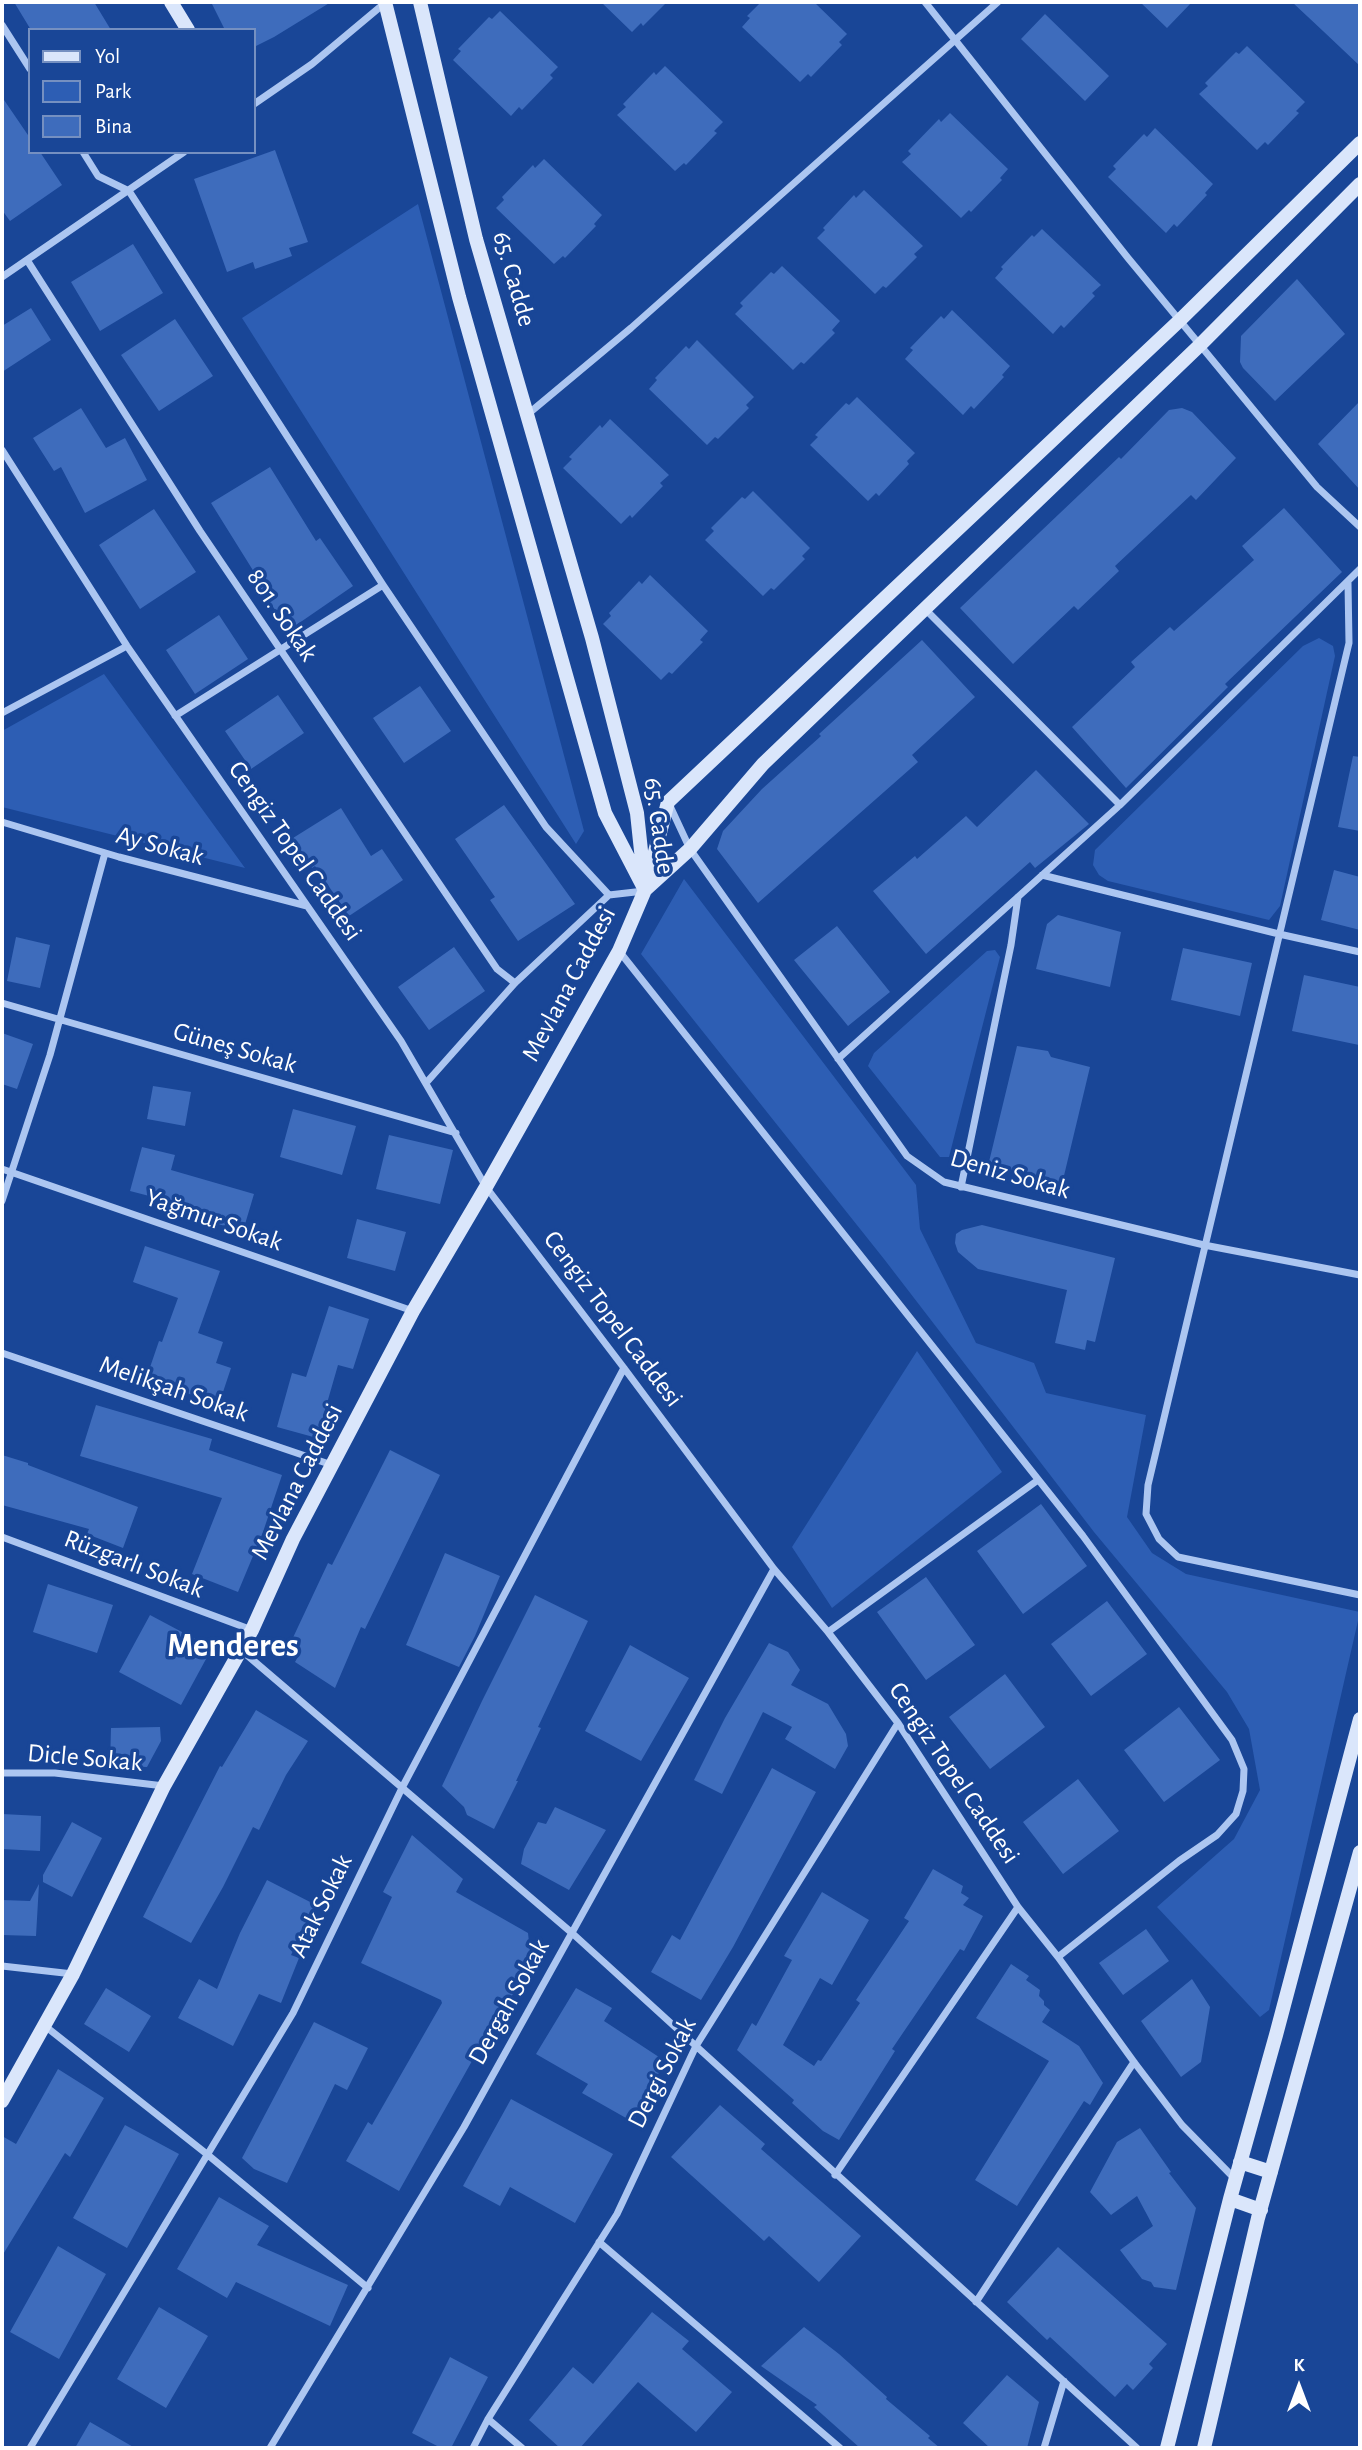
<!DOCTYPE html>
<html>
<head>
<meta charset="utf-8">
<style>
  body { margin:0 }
  #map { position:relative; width:1362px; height:2450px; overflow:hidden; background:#194697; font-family:"Alegreya Sans",sans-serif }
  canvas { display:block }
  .frame { position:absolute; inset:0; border:4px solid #fff; pointer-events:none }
  .legend { position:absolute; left:28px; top:28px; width:228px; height:126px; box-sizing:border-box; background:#194697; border:2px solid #7590c1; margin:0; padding:9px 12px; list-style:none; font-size:21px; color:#fff }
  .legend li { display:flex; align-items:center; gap:14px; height:35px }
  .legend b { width:35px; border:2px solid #7590c1 }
  .north { position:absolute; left:1264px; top:2352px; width:70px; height:70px; -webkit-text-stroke:5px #194697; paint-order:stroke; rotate:0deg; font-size:19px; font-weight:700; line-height:28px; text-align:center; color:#fff }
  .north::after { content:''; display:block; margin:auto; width:24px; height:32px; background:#fff; clip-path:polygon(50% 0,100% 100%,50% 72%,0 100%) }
</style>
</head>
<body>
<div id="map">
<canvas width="1362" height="2450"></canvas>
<div class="frame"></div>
<ul class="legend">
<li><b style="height:9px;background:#dae6fb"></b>Yol</li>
<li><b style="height:19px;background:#2d5eb4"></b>Park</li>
<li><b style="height:19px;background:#3e6cbc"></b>Bina</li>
</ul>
<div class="north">K</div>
</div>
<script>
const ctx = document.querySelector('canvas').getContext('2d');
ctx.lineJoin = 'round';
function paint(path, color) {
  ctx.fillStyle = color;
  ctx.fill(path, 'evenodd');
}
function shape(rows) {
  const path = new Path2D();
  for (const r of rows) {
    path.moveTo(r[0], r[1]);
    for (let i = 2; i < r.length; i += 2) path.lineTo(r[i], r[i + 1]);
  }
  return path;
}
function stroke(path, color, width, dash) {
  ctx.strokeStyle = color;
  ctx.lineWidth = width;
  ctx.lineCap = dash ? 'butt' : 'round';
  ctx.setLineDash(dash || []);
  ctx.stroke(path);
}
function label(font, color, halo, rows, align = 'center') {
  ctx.font = font + ' "Alegreya Sans",sans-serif';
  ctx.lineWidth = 7;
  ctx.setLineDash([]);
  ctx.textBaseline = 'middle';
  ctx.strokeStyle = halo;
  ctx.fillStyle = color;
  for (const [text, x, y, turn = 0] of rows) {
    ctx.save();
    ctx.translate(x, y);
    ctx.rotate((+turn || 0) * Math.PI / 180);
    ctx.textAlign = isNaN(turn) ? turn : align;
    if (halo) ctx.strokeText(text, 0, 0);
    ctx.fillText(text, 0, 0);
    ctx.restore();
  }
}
paint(shape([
  [418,204,584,831,576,844,242,318],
  [1319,638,1333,646,1335,656,1280,906,1269,920,1108,881,1099,875,1093,865,1095,850,1303,646],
  [104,674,245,868,2,807,2,731],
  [684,879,916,1185,920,1229,976,1343,1034,1363,1046,1393,1146,1415,1127,1517,1152,1553,1186,1574,1360,1612,1269,2010,1260,2017,1157,1907,1234,1839,1260,1790,1249,1729,1227,1692,1094,1532,884,1259,641,954],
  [995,950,1000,957,949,1157,940,1157,868,1066,874,1053,987,951],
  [917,1351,1002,1472,832,1608,792,1547]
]), '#2d5eb4');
paint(shape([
  [14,2,94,2,111,30,31,30],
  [211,2,331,2,274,37,254,47,254,30,225,30],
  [601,2,667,2,643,26,641,23,632,32],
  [761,2,814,2,847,34,839,42,842,45,811,77,808,74,800,82,742,27,750,18,747,16],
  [1140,2,1192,2,1167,28],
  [1292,2,1360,2,1360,66,1323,31],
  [500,11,558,67,550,75,553,78,522,110,519,107,511,116,453,60,461,51,458,49,489,17,492,19],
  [1045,14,1109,76,1085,101,1021,39],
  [1247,46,1305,102,1296,111,1299,113,1268,145,1265,142,1257,150,1199,94,1208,86,1205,83,1236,52,1239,54],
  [665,66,723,122,714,131,717,133,686,165,684,163,675,171,617,115,626,107,623,104,654,72,656,75],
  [2,97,30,138,30,152,40,152,62,185,10,221,2,210],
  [950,113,1008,169,1000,178,1002,180,971,212,969,210,961,218,902,162,911,154,908,151,939,119,941,122],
  [1155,128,1213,184,1205,193,1207,195,1177,227,1174,224,1166,233,1108,177,1116,169,1113,166,1144,134,1147,137],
  [275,150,308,242,289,248,292,256,255,269,253,262,227,272,194,179],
  [544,159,602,215,594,224,596,226,565,258,563,256,554,264,496,208,504,200,502,197,533,165,535,168],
  [864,190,923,246,914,254,917,257,886,288,883,286,875,294,817,238,825,230,823,228,854,195,856,198],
  [1042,229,1101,285,1092,293,1095,296,1064,328,1061,325,1053,334,995,278,1003,269,1001,267,1032,235,1034,237],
  [133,244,163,293,100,331,71,282],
  [782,266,840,321,832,330,835,333,804,364,801,362,793,370,735,314,743,306,740,303,771,272,774,274],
  [1297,279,1345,334,1275,401,1243,368,1240,362,1241,336],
  [31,308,51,340,2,372,2,326],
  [952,310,1010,366,1002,375,1004,377,974,409,971,406,963,415,905,359,913,350,910,348,941,316,944,319],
  [175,319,213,376,159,411,121,355],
  [697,340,754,397,746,405,749,408,718,439,715,437,707,445,649,389,657,380,655,378,686,346,689,349],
  [857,397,915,453,907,461,909,464,879,496,876,493,868,501,810,445,818,437,815,435,846,403,849,405],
  [1360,401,1360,490,1318,444],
  [81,408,106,448,125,438,147,480,85,513,61,467,54,471,33,438],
  [1182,408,1192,412,1236,458,1196,500,1191,495,1115,566,1119,571,1078,610,1074,606,1013,664,960,608,1119,457,1121,459,1169,410],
  [610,419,669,475,660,483,663,486,632,518,630,515,621,524,563,468,572,459,569,457,600,425,602,428],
  [270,467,316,541,320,538,353,586,289,630,256,582,259,580,211,503],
  [753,491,810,548,802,556,805,559,774,590,771,588,763,596,705,540,714,531,711,528,742,497,745,499],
  [1284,508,1342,572,1225,684,1228,687,1126,788,1072,727,1135,667,1131,662,1170,627,1174,631,1254,560,1242,546],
  [154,509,196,572,140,609,99,545],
  [650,575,708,631,700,640,703,642,672,674,669,672,661,680,603,624,611,616,609,613,639,581,642,584],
  [219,615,248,659,195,694,166,650],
  [922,640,975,697,912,755,918,762,758,903,717,849,723,831,762,789,821,736,819,734],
  [420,686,451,731,404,763,373,718],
  [278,695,304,733,251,769,225,731],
  [1353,756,1360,757,1360,831,1338,827],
  [1036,770,1089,824,1035,868,1030,862,926,954,873,891,915,856,917,859,966,816,977,827],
  [504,805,575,904,518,941,490,900,495,897,455,839],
  [341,808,371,856,382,849,403,880,349,916,315,866,312,868,293,838],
  [1334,870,1360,877,1360,930,1321,920],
  [1058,915,1121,932,1110,987,1036,969,1047,924],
  [837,926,890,992,848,1026,794,960],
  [16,937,50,945,40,988,7,981],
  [454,947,485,991,429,1030,398,987],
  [1183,948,1252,963,1240,1016,1171,1000],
  [1304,975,1360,987,1359,1045,1292,1031],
  [2,1033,33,1044,17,1089,2,1084],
  [1017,1046,1048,1051,1051,1057,1090,1067,1062,1184,988,1166],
  [153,1086,191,1092,185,1126,147,1119],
  [293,1109,356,1126,342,1175,280,1157],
  [389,1135,453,1150,440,1204,376,1189],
  [142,1147,175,1155,171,1170,254,1194,243,1231,182,1214,184,1205,130,1191],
  [357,1219,406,1232,395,1271,347,1258],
  [982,1225,1115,1258,1095,1342,1087,1340,1085,1350,1055,1343,1067,1290,978,1269,958,1252,955,1243,956,1234,962,1230],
  [145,1246,220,1271,198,1333,223,1342,216,1363,231,1368,220,1401,209,1397,207,1400,146,1379,159,1341,162,1342,178,1298,133,1282],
  [329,1306,369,1319,353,1369,338,1365,317,1438,277,1427,292,1373,306,1377],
  [96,1405,212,1439,209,1450,282,1475,263,1532,238,1592,192,1574,222,1498,80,1456],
  [390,1450,440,1475,365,1629,361,1627,335,1688,295,1662,299,1655,290,1644,328,1563,332,1565],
  [2,1455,28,1463,28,1465,138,1507,123,1548,87,1534,89,1529,2,1505],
  [1041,1504,1087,1566,1023,1614,977,1551],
  [445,1553,500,1576,475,1636,459,1667,406,1645],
  [926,1577,975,1645,926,1680,877,1612],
  [48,1584,113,1605,97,1653,33,1632],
  [535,1595,588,1621,538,1727,541,1728,516,1781,518,1781,494,1829,467,1815,464,1807,442,1786,482,1701],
  [1107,1601,1147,1654,1091,1696,1051,1644],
  [150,1615,212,1648,181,1705,119,1672],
  [769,1643,788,1652,800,1670,791,1685,828,1704,846,1734,848,1746,835,1769,785,1739,792,1727,763,1712,722,1794,694,1780,725,1718],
  [630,1645,689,1678,641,1761,585,1731],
  [1005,1674,1045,1727,990,1769,949,1717],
  [1179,1707,1220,1760,1164,1802,1124,1750],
  [256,1710,308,1741,286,1775,259,1830,253,1827,223,1887,191,1943,143,1917,220,1766,222,1767],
  [160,1727,161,1741,147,1767,110,1766,111,1728],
  [772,1768,816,1792,733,1947,701,2000,651,1972,672,1935,680,1940],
  [1078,1779,1119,1831,1063,1874,1023,1822],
  [555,1807,606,1830,569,1890,521,1864,524,1849,538,1822,546,1824],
  [2,1814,41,1816,40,1851,2,1849],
  [72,1822,102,1838,72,1897,43,1882,43,1875],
  [412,1835,463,1879,456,1892,528,1933,530,1952,510,1989,514,1992,492,2031,490,2029,399,2191,346,2161,368,2122,372,2125,442,2003,441,2000,361,1963,392,1897,383,1892],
  [933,1869,963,1886,961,1893,969,1898,963,1905,983,1916,964,1951,960,1949,892,2049,895,2051,839,2140,823,2131,792,2103,794,2100,737,2050,752,2023,756,2026,792,1960,784,1956,822,1892,869,1920,832,1985,820,1978,783,2045,814,2066,818,2060,821,2061,860,2003,856,2000,909,1921,904,1918],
  [267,1880,316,1905,291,1955,299,1958,281,2003,259,1994,233,2046,178,2018,199,1979,217,1989,240,1933],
  [39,1884,36,1936,2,1935,2,1900,30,1901],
  [1146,1929,1169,1961,1123,1995,1099,1963],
  [1011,1964,1029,1976,1026,1980,1040,1990,1039,1996,1044,2001,1044,2005,1050,2010,1042,2022,1079,2046,1103,2083,1090,2105,1084,2101,1017,2206,975,2180,1049,2061,976,2018],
  [1192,1979,1210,2007,1201,2062,1181,2077,1141,2021],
  [106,1988,151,2016,129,2052,84,2024],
  [576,1988,612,2008,604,2021,665,2061,633,2122,582,2093,588,2084,536,2054],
  [314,2022,368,2048,347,2090,335,2084,287,2183,254,2169,242,2158],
  [58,2069,104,2098,70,2157,65,2153,2,2256,2,2136,16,2144],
  [511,2099,613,2154,575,2223,510,2187,500,2206,463,2186],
  [720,2105,765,2144,761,2149,861,2236,819,2282,769,2236,764,2241,671,2157],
  [125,2125,179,2154,127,2248,73,2218],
  [1140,2128,1171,2172,1169,2173,1196,2208,1176,2290,1154,2287,1151,2282,1142,2279,1120,2250,1153,2226,1137,2196,1111,2215,1090,2192,1117,2142],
  [219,2197,269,2226,257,2245,348,2285,330,2326,236,2282,227,2298,177,2269],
  [58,2246,106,2274,59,2359,10,2332],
  [1058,2247,1167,2344,1149,2364,1153,2368,1133,2390,1127,2384,1115,2397,1050,2337,1047,2340,1007,2302],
  [159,2307,208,2336,166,2408,117,2379],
  [652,2312,689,2341,682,2349,732,2392,696,2432,638,2382,580,2448,560,2448,529,2420,573,2367,593,2384],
  [804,2327,839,2354,887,2397,886,2399,930,2436,928,2438,940,2448,860,2448,814,2407,817,2405,761,2366],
  [450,2357,488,2377,451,2448,441,2448,412,2433],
  [1007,2375,1039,2402,1027,2448,990,2448,963,2423],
  [90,2422,135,2448,75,2448]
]), '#3e6cbc');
stroke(shape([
  [925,2,1128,258,1200,345,1317,487,1360,527],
  [2,25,30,69],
  [254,104,312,64,386,2],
  [83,152,98,176,129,191,383,585,546,827,609,895,644,891],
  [27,260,200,531,497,969,515,983],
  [2,277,184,152],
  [528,414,631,328,998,2],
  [2,450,127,646,401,1041,486,1187,624,1368,774,1569,828,1632,898,1723,1018,1907,1058,1957,1134,2062,1182,2125,1235,2179],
  [1348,583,1349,643,1148,1485,1146,1514,1159,1539,1178,1557,1360,1595],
  [925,609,1120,805],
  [2,713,127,646],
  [175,716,383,585],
  [670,806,690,849,907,1156,944,1182,1204,1245,1360,1275],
  [2,822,119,857,307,906],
  [1042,875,1279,934,1360,952],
  [619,951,1083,1536,1232,1740,1244,1769,1243,1791,1236,1814,1217,1835,1179,1861,1058,1957],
  [2,1003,456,1133],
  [838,1059,1120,805,1360,569],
  [426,1083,515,983,609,895],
  [2,1169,413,1311],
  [961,1187,1011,945,1018,897],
  [2,1201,50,1055,105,853],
  [2,1353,332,1465],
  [2,1537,252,1630],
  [828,1632,1038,1480],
  [241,1650,572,1933,1137,2448],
  [2,1773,55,1773,164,1786],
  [2,1966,73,1974],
  [45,2026,208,2155,368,2288],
  [835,2175,1018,1907],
  [599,2242,840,2448],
  [976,2302,1134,2062],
  [488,2419,522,2448],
  [30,2448,293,2013,403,1786,624,1368],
  [270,2448,464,2127,774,1569],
  [473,2448,488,2419,617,2214,696,2046,898,1723],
  [1044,2448,1064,2381]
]), '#acc6f1', 7);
stroke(shape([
  [171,2,188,30],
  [385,2,459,297,605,813,645,890],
  [420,2,476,239,592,638,637,813,644,879],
  [646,889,690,849,763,764,1200,345,1360,184],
  [2,2101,73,1974,164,1786,252,1630,293,1539,413,1311,486,1187,619,951,645,890,668,802,1179,321,1360,143],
  [1240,2162,1271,2172],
  [1230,2199,1261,2210],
  [1167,2448,1230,2199,1276,2035,1360,1719],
  [1204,2448,1258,2218,1360,1852]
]), '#dae6fb', 14);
label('26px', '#fff', '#194697', [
  ["65. Cadde",514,279,74],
  ["801. Sokak",282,615,56],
  ["65. Cadde",659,826,82],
  ["Ay Sokak",160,846,15],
  ["Cengiz Topel Caddesi",295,851,55],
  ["Mevlana Caddesi",569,984,-62],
  ["Güneş Sokak",235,1048,16],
  ["Deniz Sokak",1010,1174,16],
  ["Yağmur Sokak",214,1220,19],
  ["Cengiz Topel Caddesi",613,1319,53],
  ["Melikşah Sokak",174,1389,19],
  ["Mevlana Caddesi",297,1482,-63],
  ["Rüzgarlı Sokak",134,1564,21],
  ["Dicle Sokak",85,1758,5],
  ["Cengiz Topel Caddesi",954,1773,56],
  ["Atak Sokak",321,1906,-64],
  ["Dergah Sokak",509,2002,-61],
  ["Dergi Sokak",662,2073,-63]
]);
label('bold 33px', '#fff', '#194697', [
  ["Menderes",233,1646]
]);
</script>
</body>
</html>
